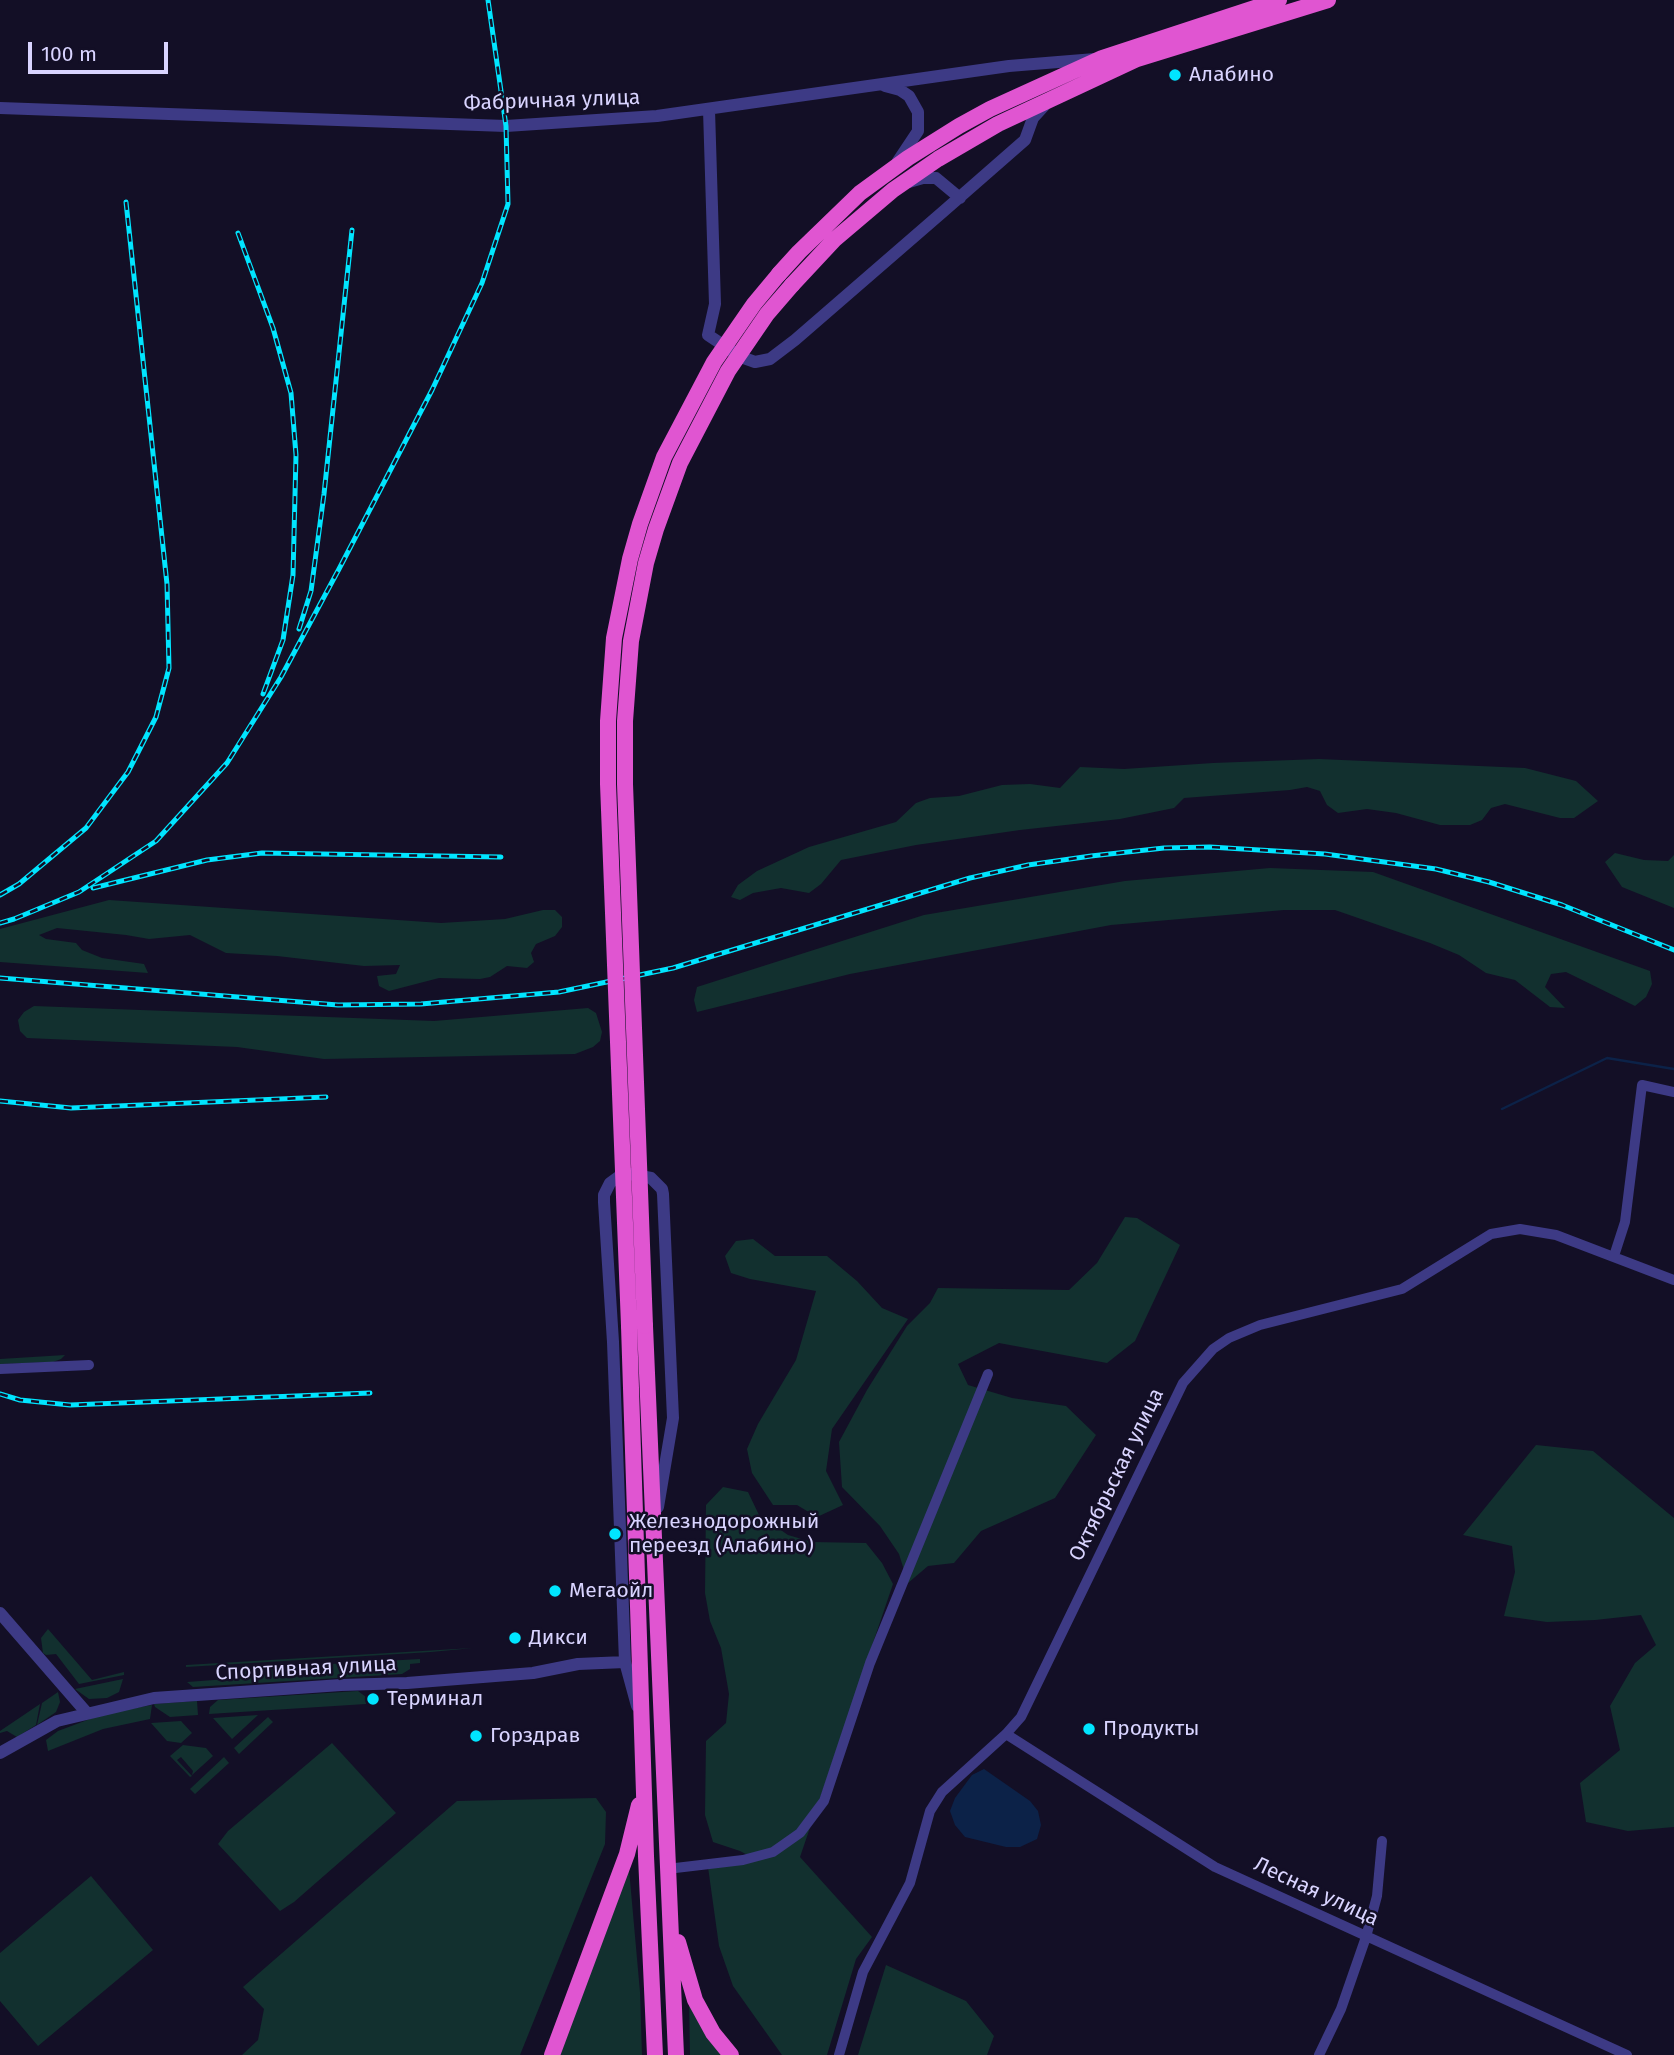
<!DOCTYPE html>
<html>
<head>
<meta charset="utf-8">
<style>
  body { margin:0 }
  #map { position:relative; width:1674px; height:2055px; overflow:hidden; background:#130f26; font-family:"Fira Sans",sans-serif }
  canvas { display:block }
  .scale { position:absolute; left:28px; top:42px; width:140px; height:32px; box-sizing:border-box; border:4px solid #d9d4ff; border-top:0; padding-left:9px; font-size:21px; line-height:24px; white-space:nowrap; color:#d9d4ff; -webkit-text-stroke:5px #130f26; paint-order:stroke }
</style>
</head>
<body>
<div id="map">
<canvas width="1674" height="2055"></canvas>
<div class="scale">100 m</div>
</div>
<script>
const ctx = document.querySelector('canvas').getContext('2d');
ctx.lineJoin = 'round';
function paint(path, color) {
  ctx.fillStyle = color;
  ctx.fill(path, 'evenodd');
}
function shape(rows) {
  const path = new Path2D();
  for (const r of rows) {
    path.moveTo(r[0], r[1]);
    for (let i = 2; i < r.length; i += 2) path.lineTo(r[i], r[i + 1]);
  }
  return path;
}
function stroke(path, color, width, dash) {
  ctx.strokeStyle = color;
  ctx.lineWidth = width;
  ctx.lineCap = dash ? 'butt' : 'round';
  ctx.setLineDash(dash || []);
  ctx.stroke(path);
}
function label(font, color, halo, rows, align = 'center') {
  ctx.font = font + ' "Fira Sans",sans-serif';
  ctx.lineWidth = 5;
  ctx.setLineDash([]);
  ctx.textBaseline = 'middle';
  ctx.strokeStyle = halo;
  ctx.fillStyle = color;
  for (const [text, x, y, turn = 0] of rows) {
    ctx.save();
    ctx.translate(x, y);
    ctx.rotate((+turn || 0) * Math.PI / 180);
    ctx.textAlign = isNaN(turn) ? turn : align;
    if (halo) ctx.strokeText(text, 0, 0);
    ctx.fillText(text, 0, 0);
    ctx.restore();
  }
}
paint(shape([
  [1319,759,1525,768,1576,781,1598,801,1574,818,1560,818,1505,804,1491,808,1482,820,1470,825,1440,825,1396,813,1367,809,1338,813,1327,805,1320,791,1307,787,1290,790,1184,798,1174,808,1120,819,1020,830,916,845,841,860,821,884,809,893,781,888,753,893,740,900,731,897,738,885,757,871,809,847,896,822,916,803,930,798,959,796,1002,785,1030,784,1060,788,1080,767,1124,769,1213,763],
  [1615,853,1644,860,1668,861,1674,855,1674,908,1622,887,1605,862],
  [1270,868,1373,872,1650,971,1652,984,1646,997,1635,1006,1566,972,1551,974,1545,987,1565,1008,1550,1007,1515,980,1486,973,1459,955,1430,943,1335,910,1284,910,1111,925,850,974,697,1012,694,1000,697,987,924,915,1125,881],
  [109,900,441,923,505,919,543,910,555,910,562,917,562,927,555,936,536,944,531,953,534,962,527,968,507,966,490,977,480,979,439,978,389,991,379,986,377,976,396,974,400,965,364,966,277,956,226,953,190,935,149,939,126,935,57,928,39,935,46,939,76,943,82,950,102,958,144,964,148,973,0,962,0,929],
  [34,1006,434,1021,588,1008,596,1013,602,1032,600,1041,593,1047,575,1054,324,1059,237,1047,27,1038,20,1031,18,1020,24,1012],
  [1125,1217,1137,1218,1180,1245,1135,1341,1107,1363,999,1343,958,1364,968,1385,1012,1398,1066,1406,1096,1435,1055,1498,981,1531,954,1563,928,1566,908,1583,899,1554,880,1526,842,1487,839,1442,867,1390,907,1326,930,1303,938,1288,1069,1290,1097,1263],
  [753,1239,775,1256,827,1256,857,1281,882,1308,908,1319,832,1429,826,1471,843,1505,817,1517,797,1505,773,1505,752,1473,747,1449,758,1424,796,1360,816,1291,750,1279,731,1273,725,1256,736,1241],
  [65,1355,61,1359,53,1362,0,1364,0,1359],
  [1536,1445,1593,1451,1674,1518,1674,1827,1628,1831,1586,1822,1580,1783,1620,1750,1610,1706,1635,1663,1656,1645,1641,1615,1595,1620,1547,1622,1504,1616,1515,1572,1512,1546,1463,1535],
  [723,1487,748,1492,759,1515,788,1535,812,1542,866,1543,882,1563,893,1584,800,1857,872,1937,856,1959,827,2055,782,2055,733,1986,719,1946,708,1867,757,1860,740,1851,713,1842,705,1815,706,1741,726,1723,729,1694,721,1648,710,1621,705,1593,706,1505],
  [48,1629,92,1680,124,1672,124,1675,79,1684,56,1654,46,1655,43,1653,41,1638],
  [473,1648,431,1652,186,1667,186,1665],
  [420,1659,420,1663,410,1664,410,1669,402,1674,193,1687,187,1682,241,1678,241,1669],
  [123,1679,119,1692,107,1698,89,1699,75,1689],
  [358,1691,366,1697,366,1704,209,1714,210,1707,218,1700],
  [58,1692,60,1702,56,1712,37,1725,42,1703],
  [197,1701,198,1715,170,1717,155,1707,154,1704],
  [40,1704,36,1725,17,1737,7,1731,0,1733,0,1731],
  [152,1705,150,1719,103,1729,48,1751,46,1740,58,1731,106,1713],
  [258,1715,232,1739,213,1718],
  [268,1717,273,1722,239,1754,234,1748],
  [181,1721,192,1733,181,1743,167,1741,151,1723],
  [332,1743,396,1813,294,1902,280,1911,218,1844,228,1831],
  [183,1745,206,1748,213,1756,192,1775,193,1771,181,1757,177,1760,192,1776,190,1777,170,1756],
  [224,1757,229,1763,195,1794,190,1789],
  [596,1798,606,1812,605,1844,520,2055,242,2055,258,2040,264,2009,243,1987,457,1801],
  [629,1869,640,1992,642,2055,559,2055],
  [91,1876,153,1950,38,2046,0,2001,0,1953],
  [886,1965,966,2001,994,2036,987,2055,858,2055],
  [689,1998,724,2055,690,2055]
]), '#12302f');
paint(shape([
  [984,1769,1030,1801,1038,1811,1041,1825,1037,1839,1020,1847,1006,1847,965,1837,955,1825,950,1811,955,1798,972,1775]
]), '#0c2248');
stroke(shape([
  [1502,1109,1607,1058,1674,1069]
]), '#0c2248', 2.5);
stroke(shape([
  [1614,1256,1625,1222,1642,1085,1674,1092],
  [0,1369,89,1365],
  [1006,1734,1215,1867,1627,2055],
  [667,1869,743,1860,773,1852,800,1833,824,1801,870,1663,988,1374],
  [839,2055,863,1972,910,1883,930,1811,942,1792,1006,1734,1021,1717,1183,1383,1213,1349,1229,1338,1260,1325,1402,1289,1491,1234,1520,1229,1556,1235,1674,1280],
  [1319,2055,1341,2009,1366,1937,1377,1896,1382,1841]
]), '#3d3a85', 10);
stroke(shape([
  [885,86,900,90,909,96,918,112,918,131,898,161],
  [0,108,506,126,657,116,1009,66,1095,59],
  [709,110,715,304,708,335,741,357,755,362,770,359,795,340,945,210,1025,140,1033,118,1044,106],
  [909,182,923,178,936,178,960,198],
  [0,1613,86,1712],
  [637,1706,625,1662,613,1342,604,1202,604,1195,610,1183,621,1175,630,1174,651,1178,662,1189,663,1194,673,1418,658,1507],
  [0,1753,57,1721,154,1698,341,1685,407,1683,533,1673,578,1664,625,1662]
]), '#3d3a85', 12);
stroke(shape([
  [779,274,799,252,860,193,908,158,959,126,990,109,1102,58,1279,0],
  [792,285,834,240,893,190,938,159,998,124,1137,59,1328,0],
  [629,1326,646,1856,655,2055],
  [645,1326,676,2055],
  [678,1942,695,2000,713,2033,731,2055],
  [552,2055,627,1854,639,1805]
]), '#e055d1', 16);
const rail = shape([
  [238,233,273,328,291,393,296,455,293,575,283,640,263,694],
  [299,629,311,591,324,494,352,230],
  [93,888,207,860,262,853,501,857],
  [0,895,19,884,86,828,128,772,156,717,169,668,167,584,126,202],
  [0,923,14,919,79,892,156,841,227,763,281,677,339,569,432,390,482,283,508,204,506,126,488,0],
  [0,978,338,1005,421,1004,559,992,673,968,970,878,1028,865,1091,856,1164,848,1210,847,1325,854,1436,869,1489,882,1562,905,1674,950],
  [0,1101,71,1108,326,1097],
  [0,1394,20,1400,70,1405,370,1393]
]);
stroke(rail, '#00e5ff', 5);
stroke(rail, '#130f26', 2.5, [8]);
stroke(shape([
  [629,1326,608,784,608,721,614,638,630,559,640,524,664,457,714,362,754,304,779,274],
  [645,1326,625,784,625,721,631,641,646,563,656,529,680,463,728,371,767,314,792,285]
]), '#e055d1', 16);
for (const [x, y, r, color] of [
  [1175,75,7,"#00e5ff"],
  [615,1534,7,"#00e5ff"],
  [555,1591,7,"#00e5ff"],
  [515,1638,7,"#00e5ff"],
  [373,1699,7,"#00e5ff"],
  [1089,1729,7,"#00e5ff"],
  [476,1736,7,"#00e5ff"]
]) {
  const dot = new Path2D();
  dot.arc(x, y, r, 0, 2 * Math.PI);
  ctx.fillStyle = color;
  ctx.fill(dot);
  stroke(dot, '#130f26', 2.5);
}
label('21px', '#d9d4ff', '#130f26', [
  ["Алабино",1189,75],
  ["Железнодорожный",629,1522],
  ["переезд (Алабино)",629,1546],
  ["Мегаойл",569,1591],
  ["Дикси",529,1638],
  ["Терминал",387,1699],
  ["Продукты",1103,1729],
  ["Горздрав",490,1736]
], 'left');
label('21px', '#d9d4ff', '#130f26', [
  ["Фабричная улица",552,101,-2],
  ["Октябрьская улица",1117,1475,-64],
  ["Спортивная улица",306,1669,-3],
  ["Лесная улица",1316,1892,25]
]);
</script>
</body>
</html>
